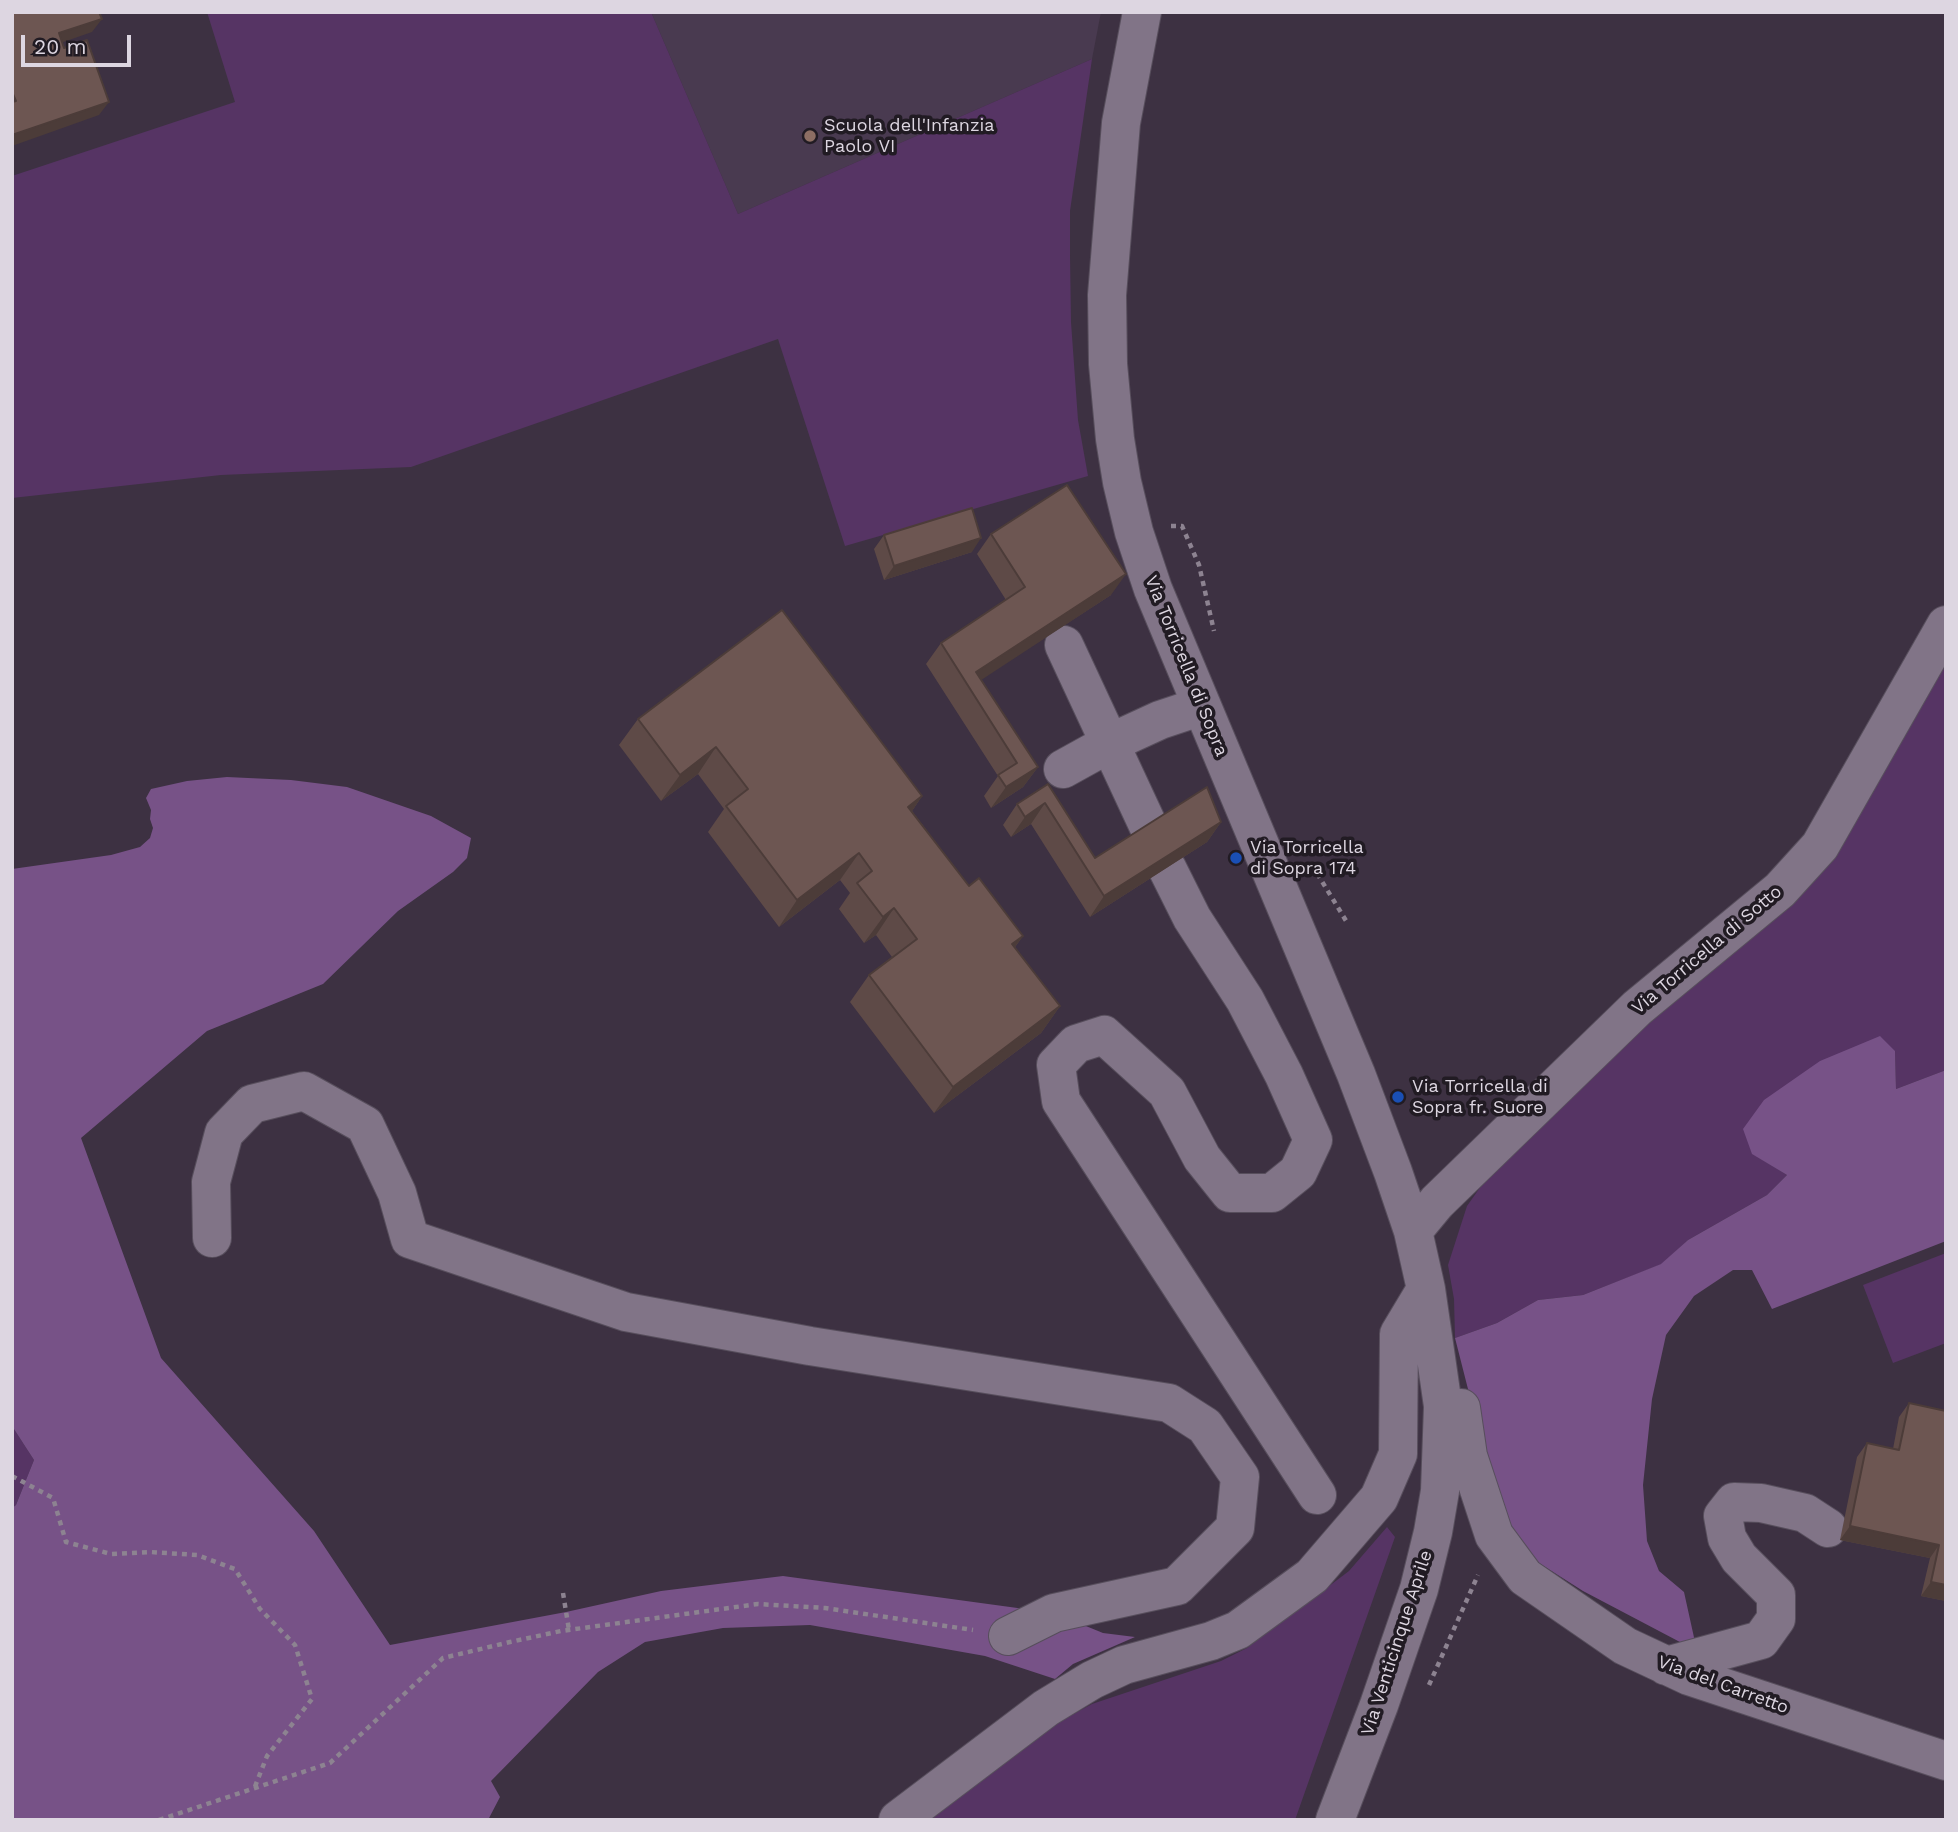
<!DOCTYPE html>
<html>
<head>
<meta charset="utf-8">
<style>
  body { margin:0 }
  #map { position:relative; width:1958px; height:1832px; overflow:hidden; background:#3d3142; font-family:"Work Sans",sans-serif }
  canvas { display:block }
  .frame { position:absolute; inset:0; border:14px solid #ddd6e1; pointer-events:none }
  .scale { position:absolute; left:21px; top:35px; width:110px; height:32px; box-sizing:border-box; border:4px solid #ddd6e1; border-top:0; padding-left:9px; font-size:21px; line-height:24px; white-space:nowrap; color:#ddd6e1; -webkit-text-stroke:5px #211b23; paint-order:stroke }
</style>
</head>
<body>
<div id="map">
<canvas width="1958" height="1832"></canvas>
<div class="frame"></div>
<div class="scale">20 m</div>
</div>
<script>
const ctx = document.querySelector('canvas').getContext('2d');
ctx.lineJoin = 'round';
function paint(path, color) {
  ctx.fillStyle = color;
  ctx.fill(path, 'evenodd');
}
function shape(rows) {
  const path = new Path2D();
  for (const r of rows) {
    path.moveTo(r[0], r[1]);
    for (let i = 2; i < r.length; i += 2) path.lineTo(r[i], r[i + 1]);
  }
  return path;
}
function stroke(path, color, width, dash) {
  ctx.strokeStyle = color;
  ctx.lineWidth = width;
  ctx.lineCap = dash ? 'butt' : 'round';
  ctx.setLineDash(dash || []);
  ctx.stroke(path);
}
function label(font, color, halo, rows, align = 'center') {
  ctx.font = font + ' "Work Sans",sans-serif';
  ctx.lineWidth = 7;
  ctx.setLineDash([]);
  ctx.textBaseline = 'middle';
  ctx.strokeStyle = halo;
  ctx.fillStyle = color;
  for (const [text, x, y, turn = 0] of rows) {
    ctx.save();
    ctx.translate(x, y);
    ctx.rotate((+turn || 0) * Math.PI / 180);
    ctx.textAlign = isNaN(turn) ? turn : align;
    if (halo) ctx.strokeText(text, 0, 0);
    ctx.fillText(text, 0, 0);
    ctx.restore();
  }
}
paint(shape([
  [651,12,1101,12,1092,59,738,214]
]), '#493a50');
paint(shape([
  [207,12,651,12,738,214,1092,59,1070,211,1070,255,1071,322,1078,420,1088,476,845,546,778,339,411,467,221,475,12,498,12,176,235,102],
  [1946,663,1946,1070,1896,1089,1895,1051,1753,1154,1787,1175,1767,1195,1688,1240,1662,1264,1583,1295,1538,1300,1497,1323,1455,1338,1454,1299,1448,1265,1467,1206,1491,1172,1647,1018,1796,894],
  [1946,1253,1946,1343,1893,1363,1863,1285],
  [12,1426,34,1460,16,1505,12,1508],
  [1387,1527,1395,1537,1295,1820,920,1820,1014,1746,1092,1704,1221,1661,1247,1648,1349,1571]
]), '#563464');
paint(shape([
  [227,777,291,780,347,787,431,816,471,838,467,858,453,872,398,911,323,984,207,1031,81,1138,161,1358,314,1531,390,1645,566,1612,661,1591,783,1576,1054,1613,1103,1633,1135,1637,1073,1664,1055,1679,985,1656,810,1625,723,1628,645,1642,598,1672,491,1781,500,1797,488,1820,12,1820,12,1508,16,1505,34,1460,12,1426,12,869,111,855,140,847,150,838,153,828,150,819,151,810,146,798,151,789,187,781],
  [1880,1036,1895,1051,1896,1089,1946,1070,1946,1241,1772,1309,1752,1270,1733,1270,1694,1296,1666,1335,1652,1399,1643,1485,1647,1541,1659,1571,1684,1592,1697,1651,1583,1591,1517,1549,1489,1491,1469,1393,1455,1338,1497,1323,1538,1300,1583,1295,1661,1264,1688,1240,1767,1195,1787,1175,1752,1154,1743,1129,1764,1100,1820,1061]
]), '#775287');
const minor = shape([
  [1142,12,1121,123,1107,295,1108,364,1115,439,1122,482,1134,532,1153,589,1356,1074,1393,1172,1413,1231,1426,1289,1443,1406,1440,1491,1433,1532,1419,1589,1379,1705,1335,1820],
  [1064,645,1152,834],
  [1063,769,1110,743,1160,720,1202,706],
  [1167,868,1192,918,1245,1000,1284,1075,1313,1140,1298,1172,1272,1193,1230,1193,1202,1158,1167,1092,1104,1035,1076,1044,1056,1065,1061,1101,1317,1495],
  [1413,1231,1437,1202,1637,1008,1780,890,1820,846,1946,625],
  [212,1238,211,1182,224,1133,252,1104,304,1091,365,1125,397,1193,410,1239,626,1312,810,1346,1169,1403,1205,1426,1240,1477,1235,1528,1177,1586,1054,1613,1008,1636],
  [1461,1408,1468,1456,1494,1535,1525,1577,1625,1646,1689,1676,1946,1761],
  [1666,1666,1761,1640,1776,1619,1776,1595,1739,1558,1727,1538,1723,1516,1734,1502,1761,1503,1805,1513,1828,1528],
  [898,1820,1046,1708,1092,1680,1124,1665,1211,1641,1238,1630,1312,1576,1379,1498,1398,1454,1399,1334,1426,1289]
]);
stroke(minor, '#574e5c', 40);
stroke(shape([
  [1171,526,1182,526,1199,565,1214,631],
  [1312,865,1348,924],
  [12,1476,53,1498,66,1542,111,1554,150,1552,197,1555,235,1569,260,1609,295,1645,312,1699,267,1756,254,1789],
  [563,1593,569,1630],
  [1429,1685,1478,1575],
  [159,1820,330,1763,443,1658,510,1642,561,1631,758,1604,825,1608,973,1630]
]), '#8d8391', 4.5, [5, 5]);
stroke(minor, '#817487', 38);
paint(shape([
  [991,534,1111,595,981,679,1038,767,1023,787,991,808,984,796,998,776,926,664,941,643,1006,600,977,554],
  [884,535,972,552,884,580,874,549],
  [638,719,922,796,912,811,969,886,1023,936,1015,947,1060,1006,1041,1033,934,1113,850,1002,869,975,892,957,876,935,864,943,839,909,850,893,840,880,779,927,708,832,724,809,698,774,661,801,619,745],
  [1048,784,1095,858,1221,822,1207,842,1090,917,1031,824,1011,837,1003,825,1017,804],
  [1909,1403,1946,1411,1946,1601,1921,1596,1930,1558,1840,1540,1857,1457,1867,1443,1893,1449,1899,1417]
]), '#5e4a47');
paint(shape([
  [102,19,92,32,49,47,59,33],
  [109,102,99,115,12,146,12,135],
  [981,538,972,552,884,580,894,566],
  [1126,574,1111,595,969,688,976,672],
  [716,747,698,774,661,801,680,775],
  [1038,767,1023,787,991,808,1006,787],
  [922,796,904,823,908,807],
  [1045,803,1031,824,1011,837,1025,817],
  [1221,822,1207,842,1090,917,1104,896],
  [859,853,840,880,779,927,797,900],
  [894,908,876,935,864,943,883,917],
  [1023,936,1004,962,1012,944],
  [1060,1006,1041,1033,934,1113,953,1087],
  [1850,1526,1939,1545,1930,1558,1840,1540],
  [1931,1582,1946,1585,1946,1601,1921,1596]
]), '#4c3c39');
const building = shape([
  [12,12,99,12,102,19,59,33,64,48,87,40,109,102,12,135,12,102,16,101,12,92,12,12],
  [1067,485,1126,574,976,672,1038,767,1006,787,998,775,1017,763,941,643,1025,587,991,534,1067,485],
  [972,508,981,538,894,566,884,535,972,508],
  [782,610,922,796,908,807,969,886,979,878,1023,936,1012,944,1060,1006,953,1087,869,975,917,939,894,908,883,917,857,883,872,871,859,853,797,900,726,806,748,789,716,747,680,775,638,719,782,610],
  [1048,784,1095,858,1207,787,1221,822,1104,896,1045,803,1025,817,1017,804,1048,784],
  [1909,1403,1946,1411,1946,1585,1931,1582,1939,1545,1850,1526,1867,1443,1899,1450,1909,1403]
]);
paint(building, '#6d5652');
stroke(building, '#4c3c39', 2);
for (const [x, y, r, color] of [
  [810,136,7,"#8d6e63"],
  [1236,858,7,"#1a4fb4"],
  [1398,1097,7,"#1a4fb4"]
]) {
  const dot = new Path2D();
  dot.arc(x, y, r, 0, 2 * Math.PI);
  ctx.fillStyle = color;
  ctx.fill(dot);
  stroke(dot, '#211b23', 2.5);
}
label('18px', '#ddd6e1', '#211b23', [
  ["Scuola dell'Infanzia",824,126],
  ["Paolo VI",824,147],
  ["Via Torricella",1250,848],
  ["di Sopra 174",1250,869],
  ["Via Torricella di",1412,1087],
  ["Sopra fr. Suore",1412,1108]
], 'left');
label('18px', '#ddd6e1', '#211b23', [
  ["Via Torricella di Sopra",1186,666,68],
  ["Via Torricella di Sotto",1707,950,-40],
  ["Via Venticinque Aprile",1397,1643,-72],
  ["Via del Carretto",1723,1685,20]
]);
</script>
</body>
</html>
